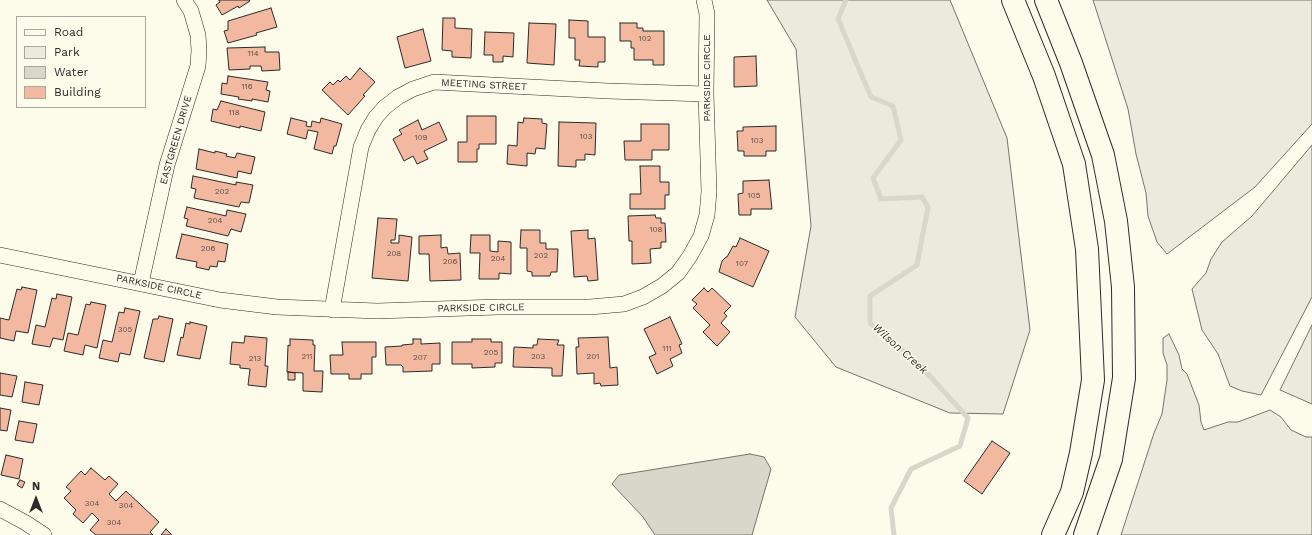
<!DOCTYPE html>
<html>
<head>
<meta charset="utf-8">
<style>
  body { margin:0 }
  #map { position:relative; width:1312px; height:535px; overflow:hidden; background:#fdfbea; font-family:"Work Sans",sans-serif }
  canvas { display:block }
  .legend { position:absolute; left:16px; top:16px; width:130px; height:92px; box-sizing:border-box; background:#fdfbea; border:1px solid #a9a89e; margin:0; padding:5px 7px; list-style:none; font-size:12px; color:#2b2b2b }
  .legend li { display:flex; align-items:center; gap:8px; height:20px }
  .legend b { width:20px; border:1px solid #a9a89e }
  .north { position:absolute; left:16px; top:479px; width:40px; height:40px; -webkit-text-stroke:3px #fdfbea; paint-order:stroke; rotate:0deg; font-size:11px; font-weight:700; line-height:16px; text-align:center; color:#2b2b2b }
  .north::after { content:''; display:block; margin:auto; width:14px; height:18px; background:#2b2b2b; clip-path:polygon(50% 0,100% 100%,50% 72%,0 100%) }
</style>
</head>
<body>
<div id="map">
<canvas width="1312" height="535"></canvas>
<ul class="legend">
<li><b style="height:5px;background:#fdfbea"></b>Road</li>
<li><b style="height:11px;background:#ecebdb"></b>Park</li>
<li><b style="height:11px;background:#d8d7c9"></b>Water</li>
<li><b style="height:11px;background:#f2b8a0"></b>Building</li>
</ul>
<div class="north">N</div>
</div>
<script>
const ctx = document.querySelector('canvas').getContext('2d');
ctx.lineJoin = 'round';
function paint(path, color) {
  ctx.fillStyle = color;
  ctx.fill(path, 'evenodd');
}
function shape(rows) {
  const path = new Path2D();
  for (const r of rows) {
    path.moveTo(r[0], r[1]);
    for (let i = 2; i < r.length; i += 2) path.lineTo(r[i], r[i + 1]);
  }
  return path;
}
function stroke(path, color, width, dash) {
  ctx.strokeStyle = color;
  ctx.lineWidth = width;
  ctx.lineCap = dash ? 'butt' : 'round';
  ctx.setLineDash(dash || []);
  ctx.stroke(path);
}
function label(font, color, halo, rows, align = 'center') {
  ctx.font = font + ' "Work Sans",sans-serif';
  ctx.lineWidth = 3;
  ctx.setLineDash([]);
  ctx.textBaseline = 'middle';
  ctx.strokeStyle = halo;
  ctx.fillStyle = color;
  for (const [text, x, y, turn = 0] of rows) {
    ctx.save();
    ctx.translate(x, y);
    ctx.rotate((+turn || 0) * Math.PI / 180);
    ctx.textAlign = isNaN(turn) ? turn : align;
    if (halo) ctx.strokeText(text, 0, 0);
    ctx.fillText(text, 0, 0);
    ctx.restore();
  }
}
const green = shape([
  [767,0,950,0,1007,138,1030,330,1003,414,950,413,836,367,795,317,811,226,796,49,767,0],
  [1093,0,1312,0,1312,124,1255,187,1167,254,1157,242,1148,216,1146,193,1136,154,1128,109,1093,0],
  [1312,145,1312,297,1261,395,1242,391,1230,386,1218,354,1202,330,1192,289,1206,273,1211,259,1222,242,1252,216,1312,145],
  [1312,325,1312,404,1280,390,1312,325],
  [1169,334,1179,355,1182,369,1187,374,1199,405,1201,422,1204,430,1228,422,1238,422,1270,410,1281,417,1291,430,1306,437,1312,437,1312,535,1121,535,1154,433,1162,414,1167,380,1167,365,1163,353,1163,338,1169,334]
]);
paint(green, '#ecebdb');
stroke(green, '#74746e', 1);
const water = shape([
  [750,454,764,457,771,469,752,535,655,535,643,517,612,484,619,475,750,454]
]);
paint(water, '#d8d7c9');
stroke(water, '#74746e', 1);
stroke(shape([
  [846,0,838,19,871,97,893,106,901,140,873,178,881,199,922,197,928,207,917,265,870,296,870,323,917,362,968,418,960,446,911,469,891,508,894,535]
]), '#d8d7c9', 5);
const building = shape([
  [219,0,249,0,250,1,239,8,238,6,222,15,216,5,220,2,219,0],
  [271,8,277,27,256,33,257,35,228,43,224,31,228,30,228,21,271,8],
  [443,18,455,18,455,28,472,29,471,58,452,57,452,51,442,50,443,18],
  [569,20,588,21,588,37,605,37,605,62,598,62,598,67,579,66,580,60,575,60,575,38,569,38,569,20],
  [529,23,556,24,554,65,527,63,529,23],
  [620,23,637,23,637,28,643,28,643,31,664,31,664,65,653,65,653,60,634,60,634,48,631,48,631,41,620,41,620,23],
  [423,29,431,61,405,68,397,37,423,29],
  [485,32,514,33,513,57,503,56,503,62,493,62,493,55,484,55,485,32],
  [265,47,265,52,279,52,280,70,262,71,261,66,250,66,250,69,229,70,227,48,265,47],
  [756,56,757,86,734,87,734,57,756,56],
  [360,68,375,82,363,95,365,96,348,115,322,90,330,82,333,85,338,80,340,82,346,76,350,80,360,68],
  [228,76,268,82,266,90,270,91,268,102,252,99,252,101,238,99,239,97,221,94,222,83,227,84,228,76],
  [221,101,265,112,261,131,240,126,240,128,211,121,213,109,217,110,221,101],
  [467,116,496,116,496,144,479,144,479,149,477,149,477,162,458,162,458,142,467,142,467,116],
  [291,118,307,122,306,126,311,127,312,121,320,123,321,118,342,124,336,146,334,146,332,154,314,149,318,132,308,130,306,139,287,134,291,118],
  [524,118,542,119,542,123,547,124,545,149,536,148,535,154,527,153,527,166,507,164,508,145,517,146,518,122,523,123,524,118],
  [418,120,422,130,439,122,447,140,424,151,428,159,417,164,413,156,404,161,393,139,402,134,399,130,418,120],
  [559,122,596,123,595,155,585,154,585,160,576,160,576,167,558,166,559,122],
  [641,124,669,124,669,150,652,150,652,160,625,160,624,141,641,141,641,124],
  [776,126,776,151,766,151,766,156,744,156,744,151,738,151,737,131,743,131,743,127,776,126],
  [199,149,215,153,215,151,227,154,226,156,235,158,237,153,255,157,251,174,238,171,237,178,196,169,199,149],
  [640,166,660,166,660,182,669,182,669,195,665,195,665,209,630,209,630,194,641,194,640,166],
  [193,176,236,185,236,182,253,185,249,203,241,202,239,207,194,198,196,189,191,188,193,176],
  [769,180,772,209,751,209,751,215,739,215,738,194,743,193,743,181,769,180],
  [187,207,226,216,227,210,246,214,241,232,231,229,228,236,186,226,188,219,184,218,187,207],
  [655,215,656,218,661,218,661,223,665,223,666,242,661,242,661,248,650,249,651,263,632,264,632,241,629,241,628,216,655,215],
  [378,218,397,219,395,240,391,240,391,243,399,243,399,235,412,237,408,281,372,278,378,218],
  [521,230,540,230,540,243,546,243,546,249,558,249,557,272,551,272,550,276,532,276,532,272,527,271,527,248,520,248,521,230],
  [588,230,588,239,595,238,598,280,588,281,587,276,574,277,571,231,588,230],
  [182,234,228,244,225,262,218,261,217,267,210,266,209,270,196,267,197,262,176,258,182,234],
  [441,235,441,248,447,247,448,254,460,253,461,280,430,281,429,254,419,254,419,236,441,235],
  [471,235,490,235,490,251,498,252,498,241,511,242,511,274,499,273,499,279,479,279,480,253,470,253,471,235],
  [740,238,769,251,753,287,719,272,722,261,726,257,727,257,733,246,736,247,740,238],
  [22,287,37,290,28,333,16,331,14,341,0,338,0,318,9,320,17,289,21,290,22,287],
  [704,288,708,292,712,288,731,306,724,313,727,316,721,323,730,332,717,346,703,332,710,325,693,308,697,304,692,300,704,288],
  [57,294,72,297,63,340,53,338,50,347,32,344,36,325,45,327,52,298,56,299,57,294],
  [91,302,106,305,97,348,85,345,83,355,64,351,68,333,78,335,86,304,90,305,91,302],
  [125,308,140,311,130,355,120,353,118,362,99,358,103,340,112,342,119,312,124,313,125,308],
  [159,316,173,319,164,362,144,358,153,319,158,319,159,316],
  [670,317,682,344,679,345,682,353,670,359,673,366,657,374,649,357,656,354,644,329,670,317],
  [190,322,207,326,200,359,177,355,181,337,183,338,186,323,190,324,190,322],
  [245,336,267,338,265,366,268,366,266,387,248,385,250,369,240,368,240,365,230,364,232,342,244,343,245,336],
  [608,337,610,368,617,367,618,385,601,386,600,383,594,384,594,373,577,374,576,347,579,347,578,338,608,337],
  [290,339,313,340,313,345,315,345,314,371,323,371,322,392,303,391,303,373,287,372,288,345,290,346,290,339],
  [413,339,421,339,421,344,440,343,440,364,432,364,432,371,403,372,403,367,401,365,386,365,385,347,402,346,402,345,413,344,413,339],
  [472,339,491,339,491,342,502,342,502,363,495,363,495,367,472,368,472,364,452,364,452,342,472,342,472,339],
  [538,339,559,340,557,345,564,345,562,376,552,376,552,368,513,367,514,347,533,348,533,345,537,345,538,339],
  [342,342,376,342,376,357,372,357,372,374,361,374,361,379,349,379,349,374,331,374,330,355,343,355,342,342],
  [288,372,295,373,295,380,288,380,288,372],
  [0,373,17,376,12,397,0,395,0,373],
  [25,382,43,385,39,405,22,402,25,382],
  [0,408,11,410,7,431,0,430,0,408],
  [19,421,37,424,33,443,15,440,19,421],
  [992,441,1010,453,982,494,964,481,992,441],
  [6,455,23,459,19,479,1,475,6,455],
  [91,468,105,480,109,476,118,484,109,494,116,501,126,491,159,522,150,532,153,535,96,535,90,530,99,520,92,513,83,523,73,514,76,510,64,498,71,491,66,487,81,471,85,475,91,468],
  [20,480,25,482,22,488,17,485,20,480],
  [166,529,172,535,161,535,166,529]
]);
paint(building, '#f2b8a0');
stroke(building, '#2b2b2b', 1);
const minor = shape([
  [0,255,220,300,277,307,377,311,498,307,590,307,624,304,643,297,662,286,678,273,690,256,701,236,707,215,709,192,706,94,707,14,704,0],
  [141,283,167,165,198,66,199,50,198,35,191,11,184,0],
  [332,310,361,147,368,130,376,117,385,107,398,97,413,89,434,82,608,91,706,94],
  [0,509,26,523,44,535]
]);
const trunk = shape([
  [1013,0,1044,76,1074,164,1087,249,1093,380,1081,453,1072,492,1053,535],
  [1046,0,1071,63,1103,155,1116,221,1123,287,1124,378,1111,459,1085,535]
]);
stroke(minor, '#2b2b2b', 16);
stroke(trunk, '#2b2b2b', 24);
stroke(minor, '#fdfbea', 15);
stroke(trunk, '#fdfbea', 22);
label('8px', '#5d4e48', null, [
  ["102",645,39],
  ["114",253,54],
  ["116",247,87],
  ["118",234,113],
  ["103",586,137],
  ["109",421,138],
  ["103",757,141],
  ["202",222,192],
  ["105",754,196],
  ["204",215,221],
  ["108",656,230],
  ["206",208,249],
  ["208",394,254],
  ["202",541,256],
  ["204",498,259],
  ["206",450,262],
  ["107",742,264],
  ["305",125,330],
  ["111",667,349],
  ["205",491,353],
  ["211",307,357],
  ["203",538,357],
  ["201",593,357],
  ["207",420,358],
  ["213",255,359],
  ["304",92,504],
  ["304",126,506],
  ["304",114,523]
]);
label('10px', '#2b2b2b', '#fdfbea', [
  ["PARKSIDE CIRCLE",707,78,-90],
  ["MEETING STREET",484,85,3],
  ["EASTGREEN DRIVE",176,140,-74],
  ["PARKSIDE CIRCLE",159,287,12],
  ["PARKSIDE CIRCLE",481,308,-1]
]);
label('italic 11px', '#2b2b2b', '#fdfbea', [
  ["Wilson Creek",900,349,42]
]);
</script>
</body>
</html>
